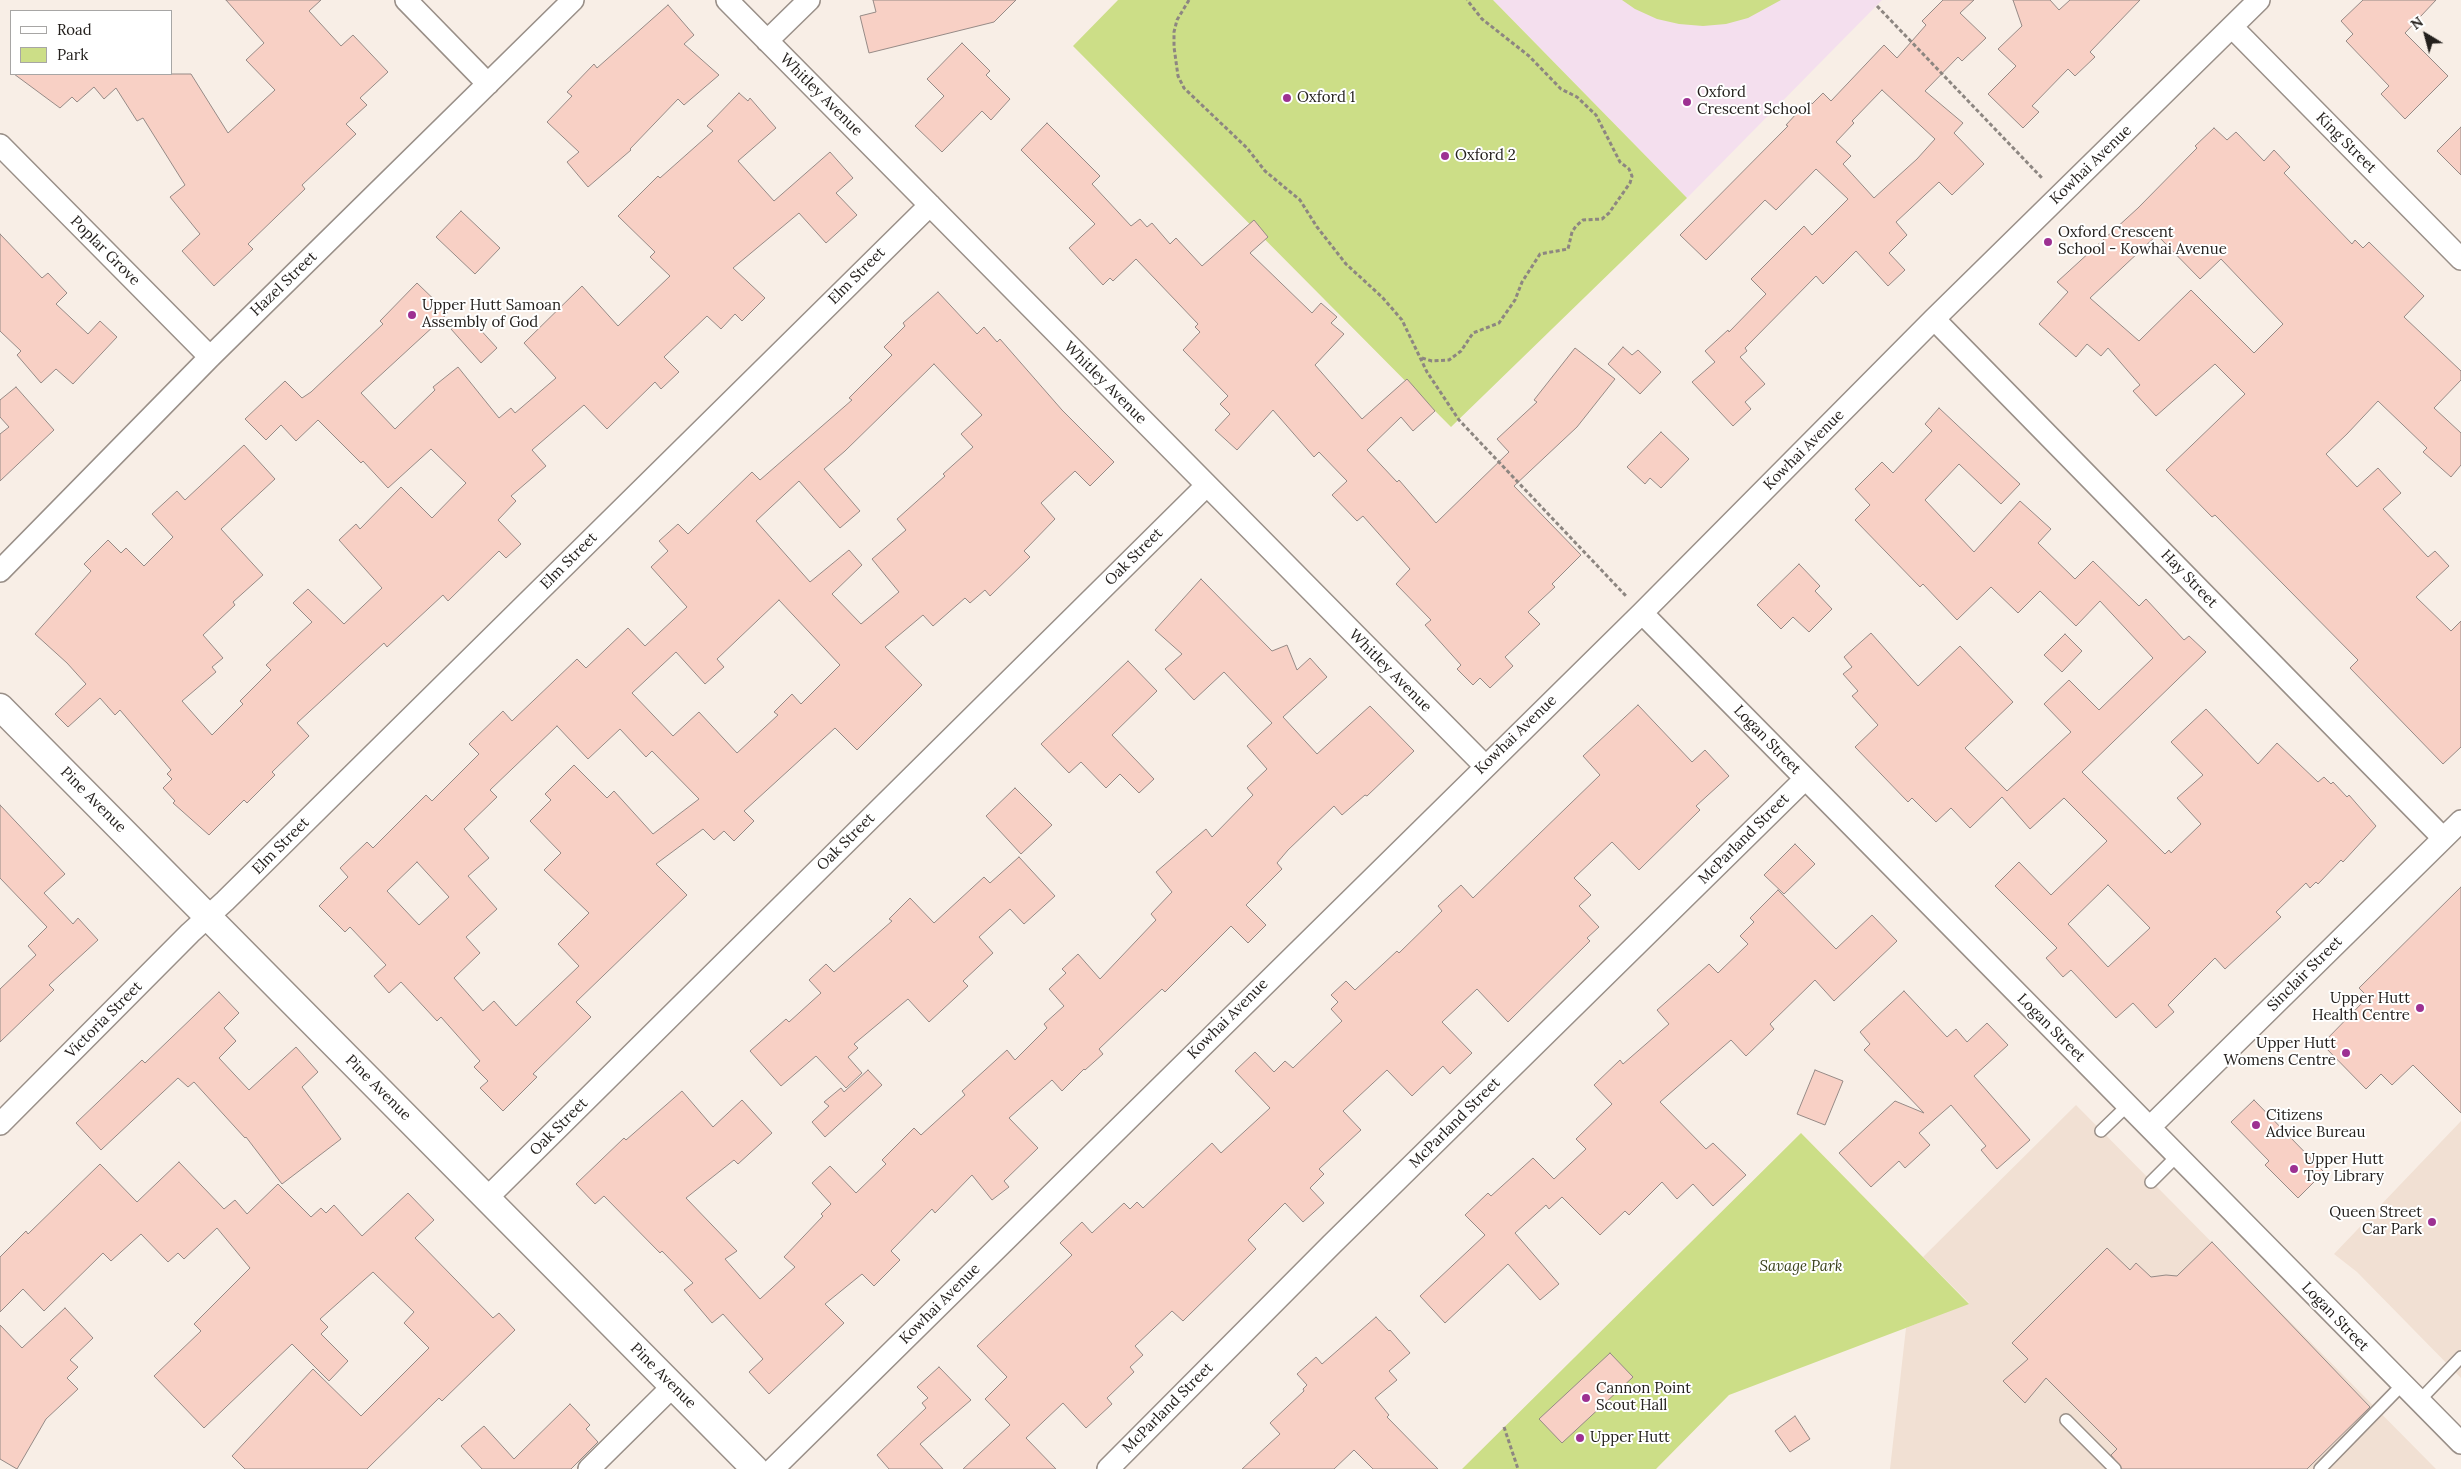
<!DOCTYPE html>
<html>
<head>
<meta charset="utf-8">
<style>
  body { margin:0 }
  #map { position:relative; width:2461px; height:1469px; overflow:hidden; background:#f8eee6; font-family:Lora,serif }
  canvas { display:block }
  .legend { position:absolute; left:10px; top:10px; width:162px; height:65px; box-sizing:border-box; background:#fff; border:1px solid #a7a6a5; margin:0; padding:6px 9px; list-style:none; font-size:15px; color:#24201d }
  .legend li { display:flex; align-items:center; gap:10px; height:25px }
  .legend b { width:25px; border:1px solid #a7a6a5 }
  .north { position:absolute; left:2401px; top:10px; width:50px; height:50px; -webkit-text-stroke:4px #fff; paint-order:stroke; rotate:323deg; font-size:14px; font-weight:700; line-height:20px; text-align:center; color:#24201d }
  .north::after { content:''; display:block; margin:auto; width:18px; height:22px; background:#24201d; clip-path:polygon(50% 0,100% 100%,50% 72%,0 100%) }
</style>
</head>
<body>
<div id="map">
<canvas width="2461" height="1469"></canvas>
<ul class="legend">
<li><b style="height:6px;background:#fff"></b>Road</li>
<li><b style="height:14px;background:#ccde87"></b>Park</li>
</ul>
<div class="north">N</div>
</div>
<script>
const ctx = document.querySelector('canvas').getContext('2d');
ctx.lineJoin = 'round';
function paint(path, color) {
  ctx.fillStyle = color;
  ctx.fill(path, 'evenodd');
}
function shape(rows) {
  const path = new Path2D();
  for (const r of rows) {
    path.moveTo(r[0], r[1]);
    for (let i = 2; i < r.length; i += 2) path.lineTo(r[i], r[i + 1]);
  }
  return path;
}
function stroke(path, color, width, dash) {
  ctx.strokeStyle = color;
  ctx.lineWidth = width;
  ctx.lineCap = dash ? 'butt' : 'round';
  ctx.setLineDash(dash || []);
  ctx.stroke(path);
}
function label(font, color, halo, rows, align = 'center') {
  ctx.font = font + ' Lora,serif';
  ctx.lineWidth = 4;
  ctx.setLineDash([]);
  ctx.textBaseline = 'middle';
  ctx.strokeStyle = halo;
  ctx.fillStyle = color;
  for (const [text, x, y, turn = 0] of rows) {
    ctx.save();
    ctx.translate(x, y);
    ctx.rotate((+turn || 0) * Math.PI / 180);
    ctx.textAlign = isNaN(turn) ? turn : align;
    if (halo) ctx.strokeText(text, 0, 0);
    ctx.fillText(text, 0, 0);
    ctx.restore();
  }
}
paint(shape([
  [2076,1105,2436,1469,1890,1469,1906,1328,1969,1303,1923,1257],
  [2461,1121,2461,1378,2357,1272,2334,1254]
]), '#f1e0d3');
paint(shape([
  [1493,0,1882,0,1687,198]
]), '#f4dfee');
paint(shape([
  [1118,0,1493,0,1687,198,1451,427,1073,46],
  [1622,0,1781,0,1748,18,1726,24,1703,26,1679,24,1657,19,1635,9],
  [1801,1133,1969,1304,1729,1395,1656,1469,1462,1469]
]), '#ccde87');
const building = shape([
  [226,0,321,0,309,11,341,46,353,35,388,72,360,98,367,105,346,124,356,134,302,185,305,189,248,244,253,249,214,286,182,251,200,234,170,197,185,185,143,118,137,121,116,88,104,99,94,87,77,102,72,97,60,108,14,74,191,74,228,133,275,90,246,60,264,43,226,0],
  [873,0,1016,0,994,22,869,53,860,16,876,12,873,0],
  [1943,0,1974,0,1960,13,1986,38,1962,61,1958,57,1925,91,1963,123,1954,133,1984,164,1952,195,1939,182,1896,222,1907,235,1889,253,1905,270,1888,286,1856,251,1823,284,1816,276,1745,348,1747,351,1740,357,1765,384,1745,402,1751,409,1733,426,1692,382,1715,362,1705,351,1728,330,1729,332,1766,294,1751,279,1804,226,1812,235,1848,199,1816,169,1776,210,1765,200,1706,260,1680,235,1788,126,1786,125,1809,100,1812,104,1823,93,1831,101,1884,45,1897,58,1926,25,1922,21,1943,0],
  [1882,90,1935,139,1917,159,1874,198,1843,164,1851,156,1836,142,1854,123,1852,121,1882,90],
  [2013,0,2050,0,2059,10,2070,0,2140,0,2090,52,2095,57,2075,76,2068,69,2032,106,2039,112,2023,128,1988,94,2016,66,1998,49,2022,26,2013,0],
  [2363,0,2436,0,2405,33,2448,76,2405,119,2381,94,2389,86,2346,41,2353,34,2341,21,2363,0],
  [668,5,694,35,684,44,719,75,684,105,678,99,630,149,631,150,588,187,567,162,579,152,547,122,572,96,567,92,594,64,597,68,668,5],
  [962,43,990,71,986,75,1010,99,991,120,982,111,942,152,915,126,944,96,927,79,962,43],
  [739,93,748,101,750,98,776,128,738,161,774,201,830,152,853,178,836,193,857,215,826,243,799,213,733,268,765,298,742,321,735,314,721,329,707,316,664,357,679,372,661,389,655,382,607,429,584,405,532,450,546,466,511,496,516,501,498,520,521,544,506,558,499,551,448,601,443,595,387,647,384,643,297,723,309,736,272,772,275,775,247,803,244,800,209,835,173,803,175,801,163,788,172,779,167,774,171,770,120,710,115,715,100,698,68,727,55,714,86,684,67,663,35,634,91,571,84,564,108,540,121,553,126,548,144,566,173,537,152,514,177,491,185,500,244,445,275,479,221,529,263,575,233,602,235,605,203,635,223,658,212,667,216,672,182,701,212,735,243,704,240,701,271,670,266,665,312,622,293,603,308,589,344,624,382,588,339,540,356,524,360,529,401,487,432,518,466,483,431,449,388,488,363,461,361,463,318,420,296,441,281,425,266,440,245,419,285,381,302,398,311,392,383,324,380,321,417,283,448,313,361,393,395,429,435,390,433,387,458,367,499,418,511,408,515,413,556,378,524,343,582,286,618,326,670,276,650,257,655,252,618,216,658,176,660,178,713,131,707,126,739,93],
  [1047,123,1100,176,1092,184,1131,226,1140,219,1147,227,1152,223,1170,244,1176,238,1202,266,1254,220,1268,237,1250,253,1312,313,1321,303,1337,317,1331,323,1344,334,1315,365,1362,419,1407,379,1435,411,1413,431,1401,417,1367,450,1397,482,1399,480,1436,523,1509,452,1497,439,1537,402,1534,400,1575,348,1615,379,1577,427,1514,486,1581,555,1552,584,1555,587,1528,612,1540,624,1505,657,1513,666,1490,688,1480,678,1473,685,1457,669,1461,665,1425,625,1431,620,1396,584,1410,569,1363,516,1357,521,1332,495,1347,481,1319,452,1314,457,1273,410,1237,450,1215,430,1230,414,1220,404,1228,396,1183,350,1200,332,1195,327,1198,324,1136,259,1113,281,1110,278,1103,285,1069,248,1095,224,1021,150,1047,123],
  [2461,127,2461,175,2437,151,2461,127],
  [2214,128,2227,140,2236,132,2264,161,2274,150,2290,167,2284,173,2352,244,2355,240,2363,248,2369,242,2424,296,2404,317,2461,371,2461,380,2434,408,2461,433,2461,465,2451,477,2423,452,2427,448,2378,401,2347,434,2326,454,2357,487,2378,468,2401,493,2383,509,2428,557,2435,551,2449,566,2416,597,2451,631,2461,621,2461,747,2443,764,2350,668,2358,660,2215,515,2212,517,2166,470,2245,394,2215,364,2156,416,2133,391,2140,385,2108,348,2101,356,2087,344,2076,357,2039,324,2068,292,2057,282,2138,208,2197,148,2195,146,2214,128],
  [2157,235,2200,279,2221,259,2283,324,2254,353,2191,290,2139,341,2090,298,2157,235],
  [461,211,500,248,475,274,436,237,461,211],
  [0,234,42,278,48,273,67,293,56,304,88,334,100,321,117,337,73,384,56,369,41,383,17,355,21,351,0,331,0,234],
  [938,292,977,334,984,327,997,342,1000,339,1062,410,1114,462,1090,486,1075,471,1041,503,1055,519,1024,551,1030,557,990,596,985,590,970,603,965,598,933,626,923,615,885,647,922,685,857,750,835,728,744,811,754,821,734,841,724,831,714,840,703,829,656,864,687,895,576,1002,591,1017,533,1074,537,1077,503,1111,480,1088,488,1081,474,1067,480,1061,441,1017,437,1021,401,982,389,993,374,976,386,965,350,927,345,932,319,906,348,877,340,868,367,842,373,848,426,795,432,801,479,754,469,744,503,711,512,721,577,659,586,668,628,628,645,646,687,607,651,567,668,551,659,541,678,524,688,534,752,472,760,480,852,400,849,398,892,355,884,347,905,326,903,323,938,292],
  [934,364,982,415,961,434,973,447,943,474,945,476,897,519,906,530,872,559,899,592,861,624,832,594,862,565,849,550,810,582,756,521,799,481,840,528,860,511,824,469,845,451,934,364],
  [779,600,840,665,801,704,792,694,774,712,778,715,737,753,699,712,673,736,632,693,676,652,705,684,724,667,717,659,779,600],
  [557,726,588,759,620,729,646,757,652,751,699,799,653,834,614,791,607,798,574,765,545,794,551,800,530,821,561,853,544,870,589,913,558,944,579,966,516,1026,494,1001,483,1011,454,978,480,953,466,937,497,909,468,876,489,858,464,829,497,797,490,790,557,726],
  [417,862,449,897,419,925,387,891,417,862],
  [467,315,497,348,481,363,451,329,467,315],
  [1623,347,1632,355,1638,350,1661,372,1640,394,1608,364,1623,347],
  [16,387,54,430,0,481,0,434,9,427,0,417,0,400,16,387],
  [1939,408,2020,484,2001,504,1959,464,1925,500,1974,552,2020,501,2051,529,2038,543,2075,579,2093,561,2139,606,2146,599,2184,640,2189,636,2206,652,2082,772,2165,854,2169,850,2171,853,2201,824,2177,798,2203,775,2171,742,2206,709,2258,764,2277,743,2318,782,2324,777,2331,784,2333,782,2347,797,2349,795,2376,826,2343,862,2341,860,2318,884,2316,882,2310,888,2306,883,2276,912,2281,917,2225,969,2215,958,2168,1005,2174,1012,2156,1028,2133,1003,2116,1018,2071,970,2063,977,2046,958,2057,948,1995,886,2019,862,2051,895,2107,841,2064,798,2030,829,2002,797,1970,828,1951,808,1936,822,1912,798,1908,802,1855,747,1878,725,1852,696,1858,691,1843,674,1852,667,1844,657,1871,633,1918,686,1960,646,2013,702,1965,748,2007,791,2071,732,2044,704,2069,680,2099,710,2153,658,2100,601,2076,626,2040,591,2018,613,1991,587,1957,620,1923,584,1920,587,1855,520,1870,505,1855,489,1882,462,1893,473,1932,431,1925,424,1939,408],
  [2108,885,2150,928,2108,967,2068,924,2108,885],
  [1661,432,1689,459,1661,488,1650,478,1645,484,1627,467,1661,432],
  [1799,564,1820,586,1815,591,1832,609,1809,632,1793,617,1781,629,1757,605,1799,564],
  [1201,579,1272,651,1287,645,1297,670,1310,658,1327,677,1283,717,1317,754,1370,706,1414,751,1367,796,1365,795,1342,815,1334,806,1288,850,1277,863,1282,869,1246,905,1266,925,1248,943,1231,926,1165,992,1162,989,1099,1049,1103,1054,1085,1070,1084,1069,1062,1091,1052,1080,1009,1118,1038,1148,1004,1181,1009,1187,992,1200,972,1175,935,1213,932,1209,891,1251,900,1260,874,1286,862,1274,825,1304,844,1323,769,1394,749,1372,763,1359,723,1314,712,1323,684,1290,693,1283,662,1251,660,1253,604,1196,595,1204,576,1184,624,1138,626,1140,682,1091,713,1127,742,1100,772,1133,738,1164,734,1160,686,1198,737,1251,725,1259,760,1299,795,1267,784,1257,823,1216,821,1214,831,1204,812,1183,830,1166,856,1193,886,1164,882,1160,914,1128,921,1135,965,1095,962,1091,1007,1050,1015,1060,1047,1028,1044,1024,1064,1006,1049,989,1066,973,1062,969,1078,954,1100,979,1156,920,1151,914,1172,892,1156,872,1206,829,1212,837,1253,795,1247,788,1267,769,1247,746,1272,723,1224,672,1194,700,1165,669,1182,654,1155,630,1201,579],
  [2065,634,2082,651,2062,672,2044,655,2065,634],
  [1128,661,1157,691,1112,735,1154,779,1139,793,1120,774,1106,788,1081,762,1069,773,1041,744,1128,661],
  [1638,705,1692,762,1705,750,1729,776,1696,806,1700,810,1639,870,1612,842,1574,878,1591,895,1579,906,1599,927,1587,938,1590,941,1508,1022,1477,989,1442,1022,1472,1053,1450,1074,1443,1066,1412,1096,1387,1070,1343,1111,1361,1130,1319,1169,1324,1174,1310,1188,1324,1203,1303,1222,1285,1203,1248,1240,1256,1249,1183,1321,1172,1311,1135,1346,1143,1355,1130,1367,1134,1372,1107,1398,1112,1404,1086,1428,1063,1403,1026,1438,1056,1469,963,1469,1010,1425,985,1399,1007,1377,977,1346,1072,1255,1060,1243,1082,1222,1092,1233,1124,1203,1130,1209,1137,1202,1143,1208,1212,1143,1221,1153,1270,1108,1235,1071,1255,1052,1274,1072,1285,1061,1293,1068,1342,1021,1331,1009,1338,1002,1331,995,1346,981,1355,990,1397,951,1399,953,1442,911,1438,906,1461,885,1473,898,1600,775,1583,756,1638,705],
  [1015,788,1052,825,1021,854,986,816,1015,788],
  [0,805,65,874,44,893,73,924,78,918,98,940,49,985,54,990,0,1042,0,989,36,955,28,946,47,927,0,878,0,805],
  [1795,844,1815,864,1784,894,1764,875,1795,844],
  [1019,857,1055,896,1024,924,1010,909,979,937,993,953,963,981,968,986,929,1022,908,999,854,1044,858,1048,848,1057,862,1073,846,1088,816,1056,781,1086,750,1051,786,1019,789,1022,821,993,809,980,826,964,834,972,892,921,889,919,910,898,934,923,984,877,990,883,1019,857],
  [2461,887,2461,1113,2413,1065,2392,1085,2381,1074,2366,1089,2322,1044,2368,997,2359,988,2461,887],
  [1778,890,1836,949,1872,915,1897,941,1834,1001,1815,980,1770,1024,1774,1029,1746,1056,1731,1040,1660,1102,1706,1149,1713,1143,1746,1175,1713,1206,1693,1184,1677,1199,1662,1182,1629,1215,1625,1211,1600,1235,1562,1197,1549,1209,1546,1205,1515,1233,1559,1284,1540,1300,1508,1264,1445,1323,1420,1296,1485,1235,1465,1215,1488,1193,1491,1196,1533,1158,1554,1179,1586,1149,1576,1139,1612,1104,1594,1085,1620,1060,1623,1064,1669,1024,1657,1010,1709,964,1718,973,1748,944,1740,936,1754,922,1750,918,1778,890],
  [1904,991,1947,1037,1956,1029,1967,1042,1987,1023,2008,1045,1974,1076,2030,1140,1997,1169,1981,1150,1986,1146,1951,1105,1919,1133,1930,1145,1905,1168,1899,1161,1871,1187,1839,1153,1895,1101,1924,1113,1864,1050,1870,1044,1860,1032,1904,991],
  [219,992,239,1013,224,1028,236,1041,219,1058,249,1090,296,1047,318,1072,302,1087,341,1139,282,1184,246,1137,245,1138,194,1082,188,1087,178,1078,101,1150,76,1123,142,1060,145,1063,219,992],
  [868,1070,882,1085,825,1137,812,1122,829,1106,824,1102,841,1088,844,1092,868,1070],
  [1815,1070,1843,1081,1825,1125,1797,1114,1815,1070],
  [2254,1100,2324,1172,2298,1198,2265,1165,2269,1161,2231,1122,2254,1100],
  [179,1162,224,1209,235,1200,247,1214,278,1184,311,1217,321,1208,326,1213,334,1205,362,1236,408,1193,434,1220,415,1238,493,1318,499,1313,515,1330,442,1401,439,1398,367,1469,245,1469,232,1456,313,1369,361,1416,429,1348,404,1323,414,1312,373,1272,320,1319,328,1327,321,1334,348,1361,329,1381,292,1344,204,1428,154,1376,201,1331,194,1324,250,1268,217,1228,184,1259,178,1253,168,1262,141,1234,111,1261,103,1253,44,1311,23,1289,0,1312,0,1257,26,1231,28,1234,100,1164,137,1202,179,1162],
  [2212,1242,2370,1407,2307,1469,2122,1469,2111,1455,2117,1449,2046,1378,2025,1403,2003,1381,2028,1359,2012,1343,2107,1248,2130,1270,2136,1263,2151,1277,2166,1275,2177,1276,2212,1242],
  [65,1308,93,1338,70,1360,78,1367,67,1378,78,1389,46,1419,17,1469,0,1459,0,1325,22,1348,65,1308],
  [1376,1317,1389,1331,1390,1330,1410,1353,1389,1371,1397,1380,1375,1398,1389,1415,1387,1417,1438,1469,1373,1469,1354,1450,1334,1469,1242,1469,1280,1434,1270,1423,1304,1391,1303,1389,1307,1385,1297,1374,1316,1357,1322,1364,1376,1317],
  [1610,1353,1633,1377,1562,1443,1539,1419,1610,1353],
  [939,1367,971,1400,920,1444,943,1469,889,1469,877,1455,926,1408,922,1403,928,1398,917,1387,939,1367],
  [570,1404,590,1425,586,1429,598,1442,571,1469,482,1469,461,1446,484,1426,514,1459,570,1404],
  [1795,1416,1810,1439,1790,1452,1775,1431,1795,1416]
]);
paint(building, '#f8d0c5');
stroke(building, '#968a86', 1);
const service = shape([
  [2101,1131,2128,1105],
  [2151,1182,2178,1155],
  [2419,1401,2461,1357],
  [2066,1420,2115,1469],
  [2320,1469,2402,1385]
]);
const minor = shape([
  [406,0,488,84],
  [727,0,1485,766],
  [2232,27,2461,259],
  [767,41,809,0],
  [0,145,210,357],
  [1934,319,2443,838],
  [0,571,210,357,573,0],
  [1642,613,2461,1443],
  [0,1124,190,933,225,901,930,205],
  [2150,1127,2461,821],
  [487,1198,1206,486],
  [589,1469,673,1386],
  [773,1469,1642,613,1934,319,2259,0],
  [1108,1469,1332,1244,1805,779]
]);
const tertiary = shape([
  [0,707,755,1469]
]);
stroke(service, '#998f88', 14);
stroke(minor, '#998f88', 24);
stroke(tertiary, '#998f88', 29);
stroke(shape([
  [1189,0,1177,20,1174,32,1174,47,1178,76,1184,88,1247,148,1265,171,1300,200,1317,227,1346,264,1382,297,1402,320,1427,372,1459,420,1626,596],
  [1877,6,2042,178],
  [1422,358,1432,361,1449,360,1461,351,1473,333,1499,323,1515,300,1522,282,1540,254,1568,249,1572,232,1576,226,1583,220,1602,219,1609,213,1630,183,1632,176,1629,169,1620,162,1596,115,1577,97,1561,89,1529,56,1482,19,1467,0],
  [1504,1427,1518,1469]
]), '#8d8681', 3, [4, 2.5]);
stroke(service, '#fff', 11);
stroke(minor, '#fff', 21);
stroke(tertiary, '#fff', 26);
for (const [x, y, r, color] of [
  [1287,98,5,"#9d3192"],
  [1687,102,5,"#9d3192"],
  [1445,156,5,"#9d3192"],
  [2048,242,5,"#9d3192"],
  [412,315,5,"#9d3192"],
  [2420,1008,5,"#9d3192"],
  [2346,1053,5,"#9d3192"],
  [2256,1125,5,"#9d3192"],
  [2294,1169,5,"#9d3192"],
  [2432,1222,5,"#9d3192"],
  [1586,1398,5,"#9d3192"],
  [1580,1438,5,"#9d3192"]
]) {
  const dot = new Path2D();
  dot.arc(x, y, r, 0, 2 * Math.PI);
  ctx.fillStyle = color;
  ctx.fill(dot);
  stroke(dot, '#fff', 2);
}
label('15px', '#24201d', '#fff', [
  ["Oxford",1697,93],
  ["Crescent School",1697,110],
  ["Oxford 1",1297,98],
  ["Oxford 2",1455,156],
  ["Oxford Crescent",2058,233],
  ["School - Kowhai Avenue",2058,250],
  ["Upper Hutt Samoan",422,306],
  ["Assembly of God",422,323],
  ["Upper Hutt",2410,999,"right"],
  ["Health Centre",2410,1016,"right"],
  ["Upper Hutt",2336,1044,"right"],
  ["Womens Centre",2336,1061,"right"],
  ["Citizens",2266,1116],
  ["Advice Bureau",2266,1133],
  ["Upper Hutt",2304,1160],
  ["Toy Library",2304,1177],
  ["Queen Street",2422,1213,"right"],
  ["Car Park",2422,1230,"right"],
  ["Cannon Point",1596,1389],
  ["Scout Hall",1596,1406],
  ["Upper Hutt",1590,1438]
], 'left');
label('15px', '#24201d', '#fff', [
  ["Whitley Avenue",821,95,45],
  ["King Street",2346,143,45],
  ["Kowhai Avenue",2091,165,-44],
  ["Poplar Grove",105,251,45],
  ["Elm Street",857,276,-45],
  ["Hazel Street",284,284,-44],
  ["Whitley Avenue",1105,383,45],
  ["Kowhai Avenue",1804,450,-45],
  ["Oak Street",1134,557,-45],
  ["Elm Street",569,561,-45],
  ["Hay Street",2189,579,46],
  ["Whitley Avenue",1390,671,45],
  ["Kowhai Avenue",1516,735,-44],
  ["Logan Street",1767,740,46],
  ["Pine Avenue",93,800,45],
  ["McParland Street",1744,839,-45],
  ["Oak Street",846,842,-45],
  ["Elm Street",281,846,-45],
  ["Sinclair Street",2305,974,-45],
  ["Kowhai Avenue",1228,1019,-45],
  ["Victoria Street",104,1020,-45],
  ["Logan Street",2051,1028,45],
  ["Pine Avenue",378,1088,45],
  ["McParland Street",1455,1123,-45],
  ["Oak Street",559,1127,-45],
  ["Kowhai Avenue",940,1304,-45],
  ["Logan Street",2335,1317,46],
  ["Pine Avenue",663,1376,45],
  ["McParland Street",1168,1408,-45]
]);
label('italic 15px', '#39401a', '#fff', [
  ["Savage Park",1801,1267]
]);
</script>
</body>
</html>
